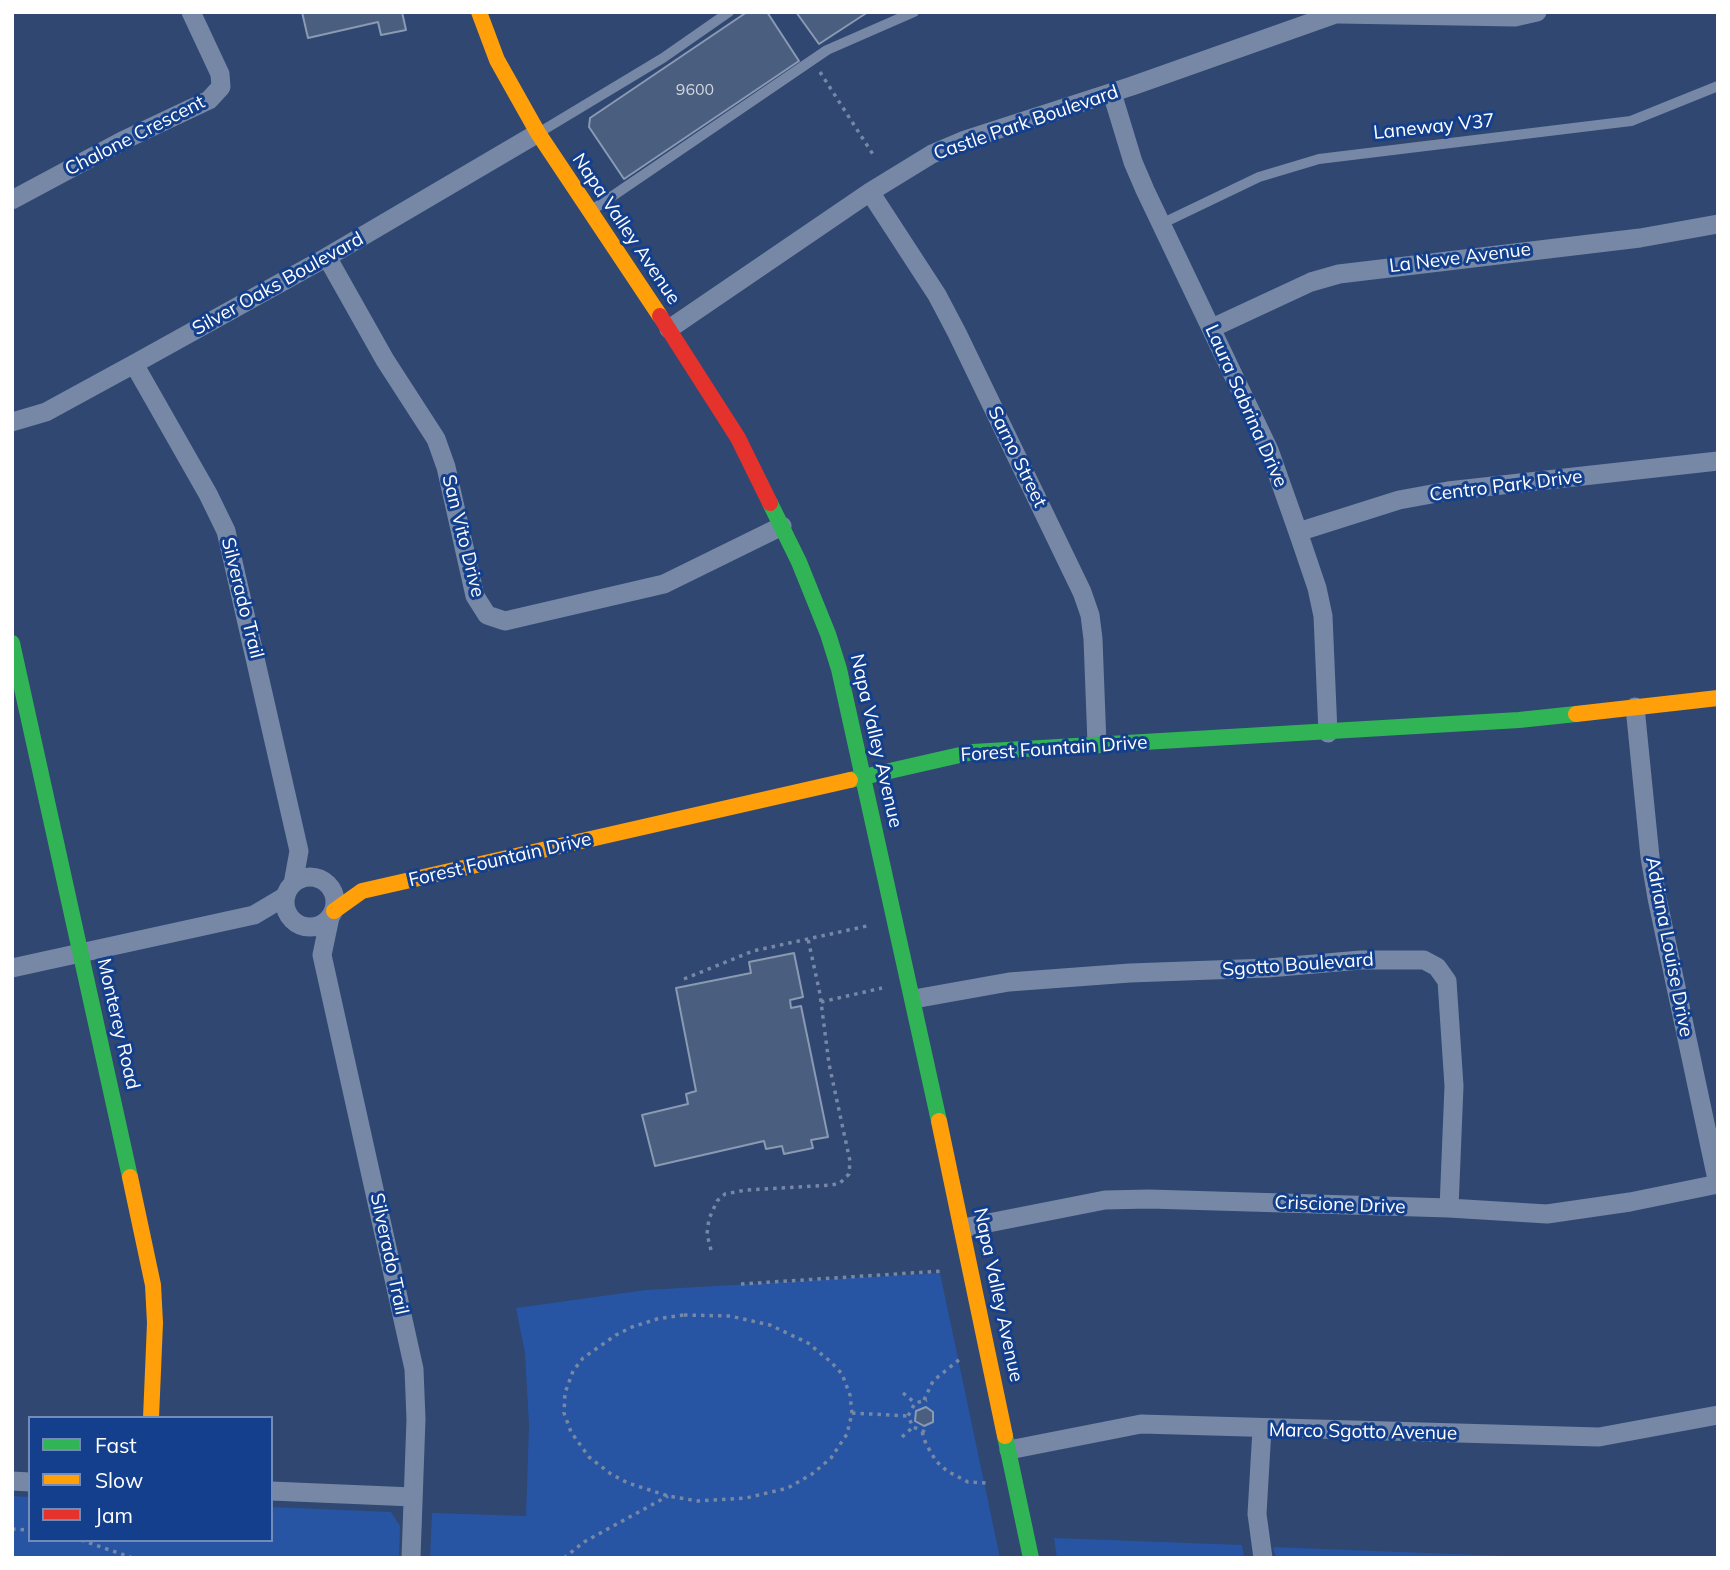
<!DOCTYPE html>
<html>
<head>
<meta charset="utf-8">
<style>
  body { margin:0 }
  #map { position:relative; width:1730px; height:1570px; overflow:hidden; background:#2f4771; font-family:Mulish,sans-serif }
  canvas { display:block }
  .frame { position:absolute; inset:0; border:14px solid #fff; pointer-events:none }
  .legend { position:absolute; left:28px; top:1416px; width:245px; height:126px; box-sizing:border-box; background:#143f8c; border:2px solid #728cba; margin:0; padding:9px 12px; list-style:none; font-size:21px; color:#fff }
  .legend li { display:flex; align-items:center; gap:14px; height:35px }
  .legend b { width:35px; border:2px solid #728cba }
</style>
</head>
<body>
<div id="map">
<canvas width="1730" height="1570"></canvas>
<div class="frame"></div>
<ul class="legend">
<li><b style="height:9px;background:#30b455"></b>Fast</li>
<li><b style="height:9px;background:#ff9f0a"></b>Slow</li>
<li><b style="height:9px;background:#e5322d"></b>Jam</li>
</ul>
</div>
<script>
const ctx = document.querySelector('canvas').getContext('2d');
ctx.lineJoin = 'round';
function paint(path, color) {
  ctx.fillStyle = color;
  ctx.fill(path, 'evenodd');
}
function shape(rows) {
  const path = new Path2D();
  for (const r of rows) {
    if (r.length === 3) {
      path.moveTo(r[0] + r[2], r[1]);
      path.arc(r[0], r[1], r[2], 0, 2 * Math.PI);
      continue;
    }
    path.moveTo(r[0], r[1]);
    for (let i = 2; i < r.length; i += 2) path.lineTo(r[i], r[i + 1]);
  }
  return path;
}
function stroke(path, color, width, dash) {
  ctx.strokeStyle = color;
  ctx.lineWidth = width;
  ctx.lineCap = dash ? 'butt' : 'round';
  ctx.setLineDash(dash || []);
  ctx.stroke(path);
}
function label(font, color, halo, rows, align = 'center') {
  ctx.font = font + ' Mulish,sans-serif';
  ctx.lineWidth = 6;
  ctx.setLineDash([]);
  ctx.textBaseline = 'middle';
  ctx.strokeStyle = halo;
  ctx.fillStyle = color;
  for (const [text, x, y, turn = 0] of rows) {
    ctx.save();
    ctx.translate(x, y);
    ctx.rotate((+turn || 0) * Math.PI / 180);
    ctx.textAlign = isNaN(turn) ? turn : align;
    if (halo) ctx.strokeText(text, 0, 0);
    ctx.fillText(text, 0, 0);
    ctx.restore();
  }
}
paint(shape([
  [940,1273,1000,1558,430,1558,432,1513,526,1516,529,1425,525,1353,516,1308,646,1290],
  [12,1496,30,1497,30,1540,271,1540,271,1507,391,1512,400,1526,399,1558,12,1558],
  [1054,1538,1242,1545,1244,1558,1057,1558],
  [1273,1547,1375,1551,1561,1558,1276,1558]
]), '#2755a3');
const building = shape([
  [302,12,402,12,406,30,381,35,378,22,308,38,302,12],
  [747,12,767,12,799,61,624,179,589,127,590,118,747,12],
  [796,12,868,12,819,44,796,12],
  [794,953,803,997,790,1000,791,1008,801,1006,828,1137,811,1140,813,1148,784,1154,782,1146,766,1149,764,1141,655,1166,642,1115,688,1104,686,1094,696,1091,676,988,751,973,749,962,794,953],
  [926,1407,933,1412,933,1422,924,1426,915,1421,916,1411,926,1407]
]);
paint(building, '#4a5e7f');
stroke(building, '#8b9ab3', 2);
stroke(shape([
  [820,72,874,156],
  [684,979,753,951,867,926],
  [821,1002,882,988],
  [711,1250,707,1234,709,1219,717,1201,725,1194,746,1190,832,1185,840,1183,849,1174,850,1161,829,1064,820,994,808,939],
  [741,1284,942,1271],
  [684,1315,730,1316,770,1325,808,1343,831,1362,842,1374,850,1395,852,1413,847,1434,831,1458,812,1474,788,1488,746,1498,698,1501,668,1496,628,1483,611,1474,589,1457,571,1432,564,1413,565,1393,573,1371,583,1358,616,1335,632,1327,657,1319,684,1315],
  [903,1393,915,1403],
  [924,1400,933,1381,960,1359],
  [852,1413,908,1416],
  [922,1432,926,1444,936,1461,947,1471,968,1482,986,1483],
  [925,1432,913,1427,908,1416,915,1403,927,1400],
  [902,1437,913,1427],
  [12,1529,30,1530],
  [81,1540,133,1558],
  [564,1558,584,1542,668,1496]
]), '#7688a5', 3.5, [3.5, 5]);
stroke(shape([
  [540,132,663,58,729,12],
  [592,210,827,50,914,12],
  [1161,224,1259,177,1319,159,1631,121,1718,86]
]), '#7688a5', 10);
stroke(shape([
  [1338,14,1515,17,1537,12],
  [1112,93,1133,162,1145,190,1269,450,1298,532,1317,588,1323,616,1328,733],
  [870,192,937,295,957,333,1082,592,1090,615,1093,639,1097,744],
  [12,200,122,141,209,100,221,87,220,74,191,12],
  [327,257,385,360,436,439,446,467,475,596,487,615,505,621,664,584,782,526],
  [1212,328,1311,282,1339,274,1640,238,1718,224],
  [669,329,870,192,932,154,965,140,1132,86,1341,12],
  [134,364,208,494,226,531,299,851,293,884],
  [12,422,46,412,134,364,327,257,538,133],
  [1298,532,1399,500,1448,491,1718,461],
  [1635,707,1650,857,1657,898,1718,1184],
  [310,902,25],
  [330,917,322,955,414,1369,416,1419,411,1558],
  [12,968,254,915,286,896],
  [914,999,1009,982,1130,973,1268,968,1361,960,1424,960,1437,967,1447,981,1454,1086,1449,1208],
  [963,1228,1105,1200,1149,1199,1449,1208,1547,1214,1630,1202,1718,1184],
  [1262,1429,1257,1514,1263,1558],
  [1009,1450,1141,1424,1599,1437,1718,1415],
  [12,1481,30,1482],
  [271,1491,413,1497]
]), '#7688a5', 19);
stroke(shape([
  [770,503,799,562,828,634,839,669,939,1121],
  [12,643,130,1177],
  [850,780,973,752,1519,720,1576,714],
  [1005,1436,1031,1558]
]), '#30b455', 16);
stroke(shape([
  [479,12,497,60,538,133,660,316],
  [1576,714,1718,698],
  [334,911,362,891,850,780],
  [939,1121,1005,1436],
  [130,1177,153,1285,155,1323,151,1418]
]), '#ff9f0a', 16);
stroke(shape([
  [660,316,738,438,770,503]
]), '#e5322d', 16);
label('16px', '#d2d7df', null, [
  ["9600",695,90]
]);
label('19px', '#fff', '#143f8c', [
  ["Castle Park Boulevard",1026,123,-19],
  ["Laneway V37",1434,127,-6],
  ["Chalone Crescent",135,136,-27],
  ["Napa Valley Avenue",626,229,56],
  ["La Neve Avenue",1460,258,-7],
  ["Silver Oaks Boulevard",278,284,-29],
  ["Laura Sabrina Drive",1246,406,66],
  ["Sarno Street",1017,457,64],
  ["Centro Park Drive",1506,486,-7],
  ["San Vito Drive",463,536,76],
  ["Silverado Trail",242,598,76],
  ["Napa Valley Avenue",876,741,77],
  ["Forest Fountain Drive",1054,749,-4],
  ["Forest Fountain Drive",500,860,-13],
  ["Adriana Louise Drive",1669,947,79],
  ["Sgotto Boulevard",1298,965,-4],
  ["Monterey Road",118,1024,77],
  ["Criscione Drive",1340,1205,2],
  ["Silverado Trail",389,1254,78],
  ["Napa Valley Avenue",998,1295,78],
  ["Marco Sgotto Avenue",1363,1432,1]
]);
</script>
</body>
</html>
